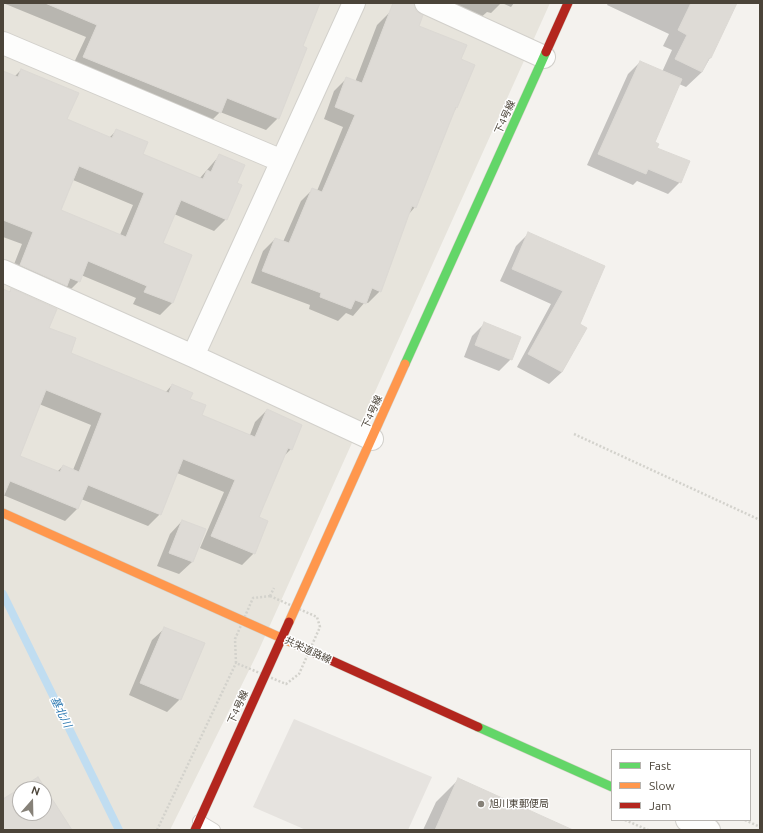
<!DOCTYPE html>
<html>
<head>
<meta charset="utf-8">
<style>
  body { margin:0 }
  #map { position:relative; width:763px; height:833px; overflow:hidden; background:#f4f2ee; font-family:Ubuntu,sans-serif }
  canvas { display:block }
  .frame { position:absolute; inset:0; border:4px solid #4b4439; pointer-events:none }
  .legend { position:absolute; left:611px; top:749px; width:140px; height:72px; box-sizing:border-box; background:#fff; border:1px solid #b7b4b0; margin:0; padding:5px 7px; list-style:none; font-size:12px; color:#4b4439 }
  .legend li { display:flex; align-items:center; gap:8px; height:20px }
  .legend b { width:20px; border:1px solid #b7b4b0 }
  .north { position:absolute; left:12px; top:781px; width:40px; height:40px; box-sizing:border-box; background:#fff; border:1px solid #b7b4b0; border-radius:50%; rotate:20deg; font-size:11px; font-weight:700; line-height:16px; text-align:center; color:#4b4439 }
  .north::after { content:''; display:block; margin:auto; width:14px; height:18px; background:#868178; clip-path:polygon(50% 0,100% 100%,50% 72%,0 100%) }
</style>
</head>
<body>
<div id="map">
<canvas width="763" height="833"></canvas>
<div class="frame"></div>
<ul class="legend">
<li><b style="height:5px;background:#63d668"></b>Fast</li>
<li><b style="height:5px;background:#ff974d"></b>Slow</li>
<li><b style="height:5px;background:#b3261e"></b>Jam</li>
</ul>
<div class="north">N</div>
</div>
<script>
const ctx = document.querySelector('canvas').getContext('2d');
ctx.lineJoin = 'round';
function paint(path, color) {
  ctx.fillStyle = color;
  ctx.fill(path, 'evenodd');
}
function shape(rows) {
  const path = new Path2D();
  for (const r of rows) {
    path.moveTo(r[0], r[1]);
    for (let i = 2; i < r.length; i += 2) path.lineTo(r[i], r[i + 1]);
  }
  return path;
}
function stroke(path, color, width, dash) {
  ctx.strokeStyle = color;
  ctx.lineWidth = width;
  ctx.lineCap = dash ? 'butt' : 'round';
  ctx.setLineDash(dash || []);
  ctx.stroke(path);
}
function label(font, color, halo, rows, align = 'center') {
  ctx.font = font + ' Ubuntu,"Noto Sans JP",sans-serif';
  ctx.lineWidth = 3;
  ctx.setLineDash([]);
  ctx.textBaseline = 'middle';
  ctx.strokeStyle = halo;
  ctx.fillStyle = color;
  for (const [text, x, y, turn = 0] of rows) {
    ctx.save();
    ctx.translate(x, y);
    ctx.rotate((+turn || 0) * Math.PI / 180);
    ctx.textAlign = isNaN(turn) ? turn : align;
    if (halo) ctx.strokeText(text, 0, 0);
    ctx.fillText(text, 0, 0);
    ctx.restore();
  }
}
paint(shape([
  [3,3,550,3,257,654,170,830,8,830,3,822],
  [20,789,44,789,44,813,20,813]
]), '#e7e4dc');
paint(shape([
  [294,719,432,777,408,830,306,830,253,807]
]), '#e6e3df');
paint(shape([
  [3,3,319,3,302,47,278,118,266,130,220,112,208,124,71,69,86,37],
  [434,3,501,3,491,13,487,12,478,20],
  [502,3,514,3,511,7],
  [608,3,736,3,710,58,702,72,686,87,679,84,654,143,656,148,680,182,668,194,637,181,633,185,587,165,628,74,640,62,662,72,672,50,663,46,669,34,607,5],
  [389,13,460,60,457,107,454,111,415,207,408,215,380,291,368,303,365,302,353,316,346,313,338,321,309,309,310,305,251,283,263,251,275,239,283,242,301,201,313,189,317,191,343,127,324,119,334,91,346,79,355,82,377,25],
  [21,70,66,120,109,138,117,130,142,154,200,178,219,156,236,184,226,219,214,231,174,214,162,244,172,303,160,315,133,304,136,298,81,275,79,281,67,293,9,277,22,244,3,237,3,72,14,77],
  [73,180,133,205,120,235,60,211],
  [528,234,603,267,578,325,585,329,562,372,549,384,517,367,551,304,500,281,516,246],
  [3,290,9,292,11,290,69,354,165,393,172,385,189,399,201,415,250,435,255,422,267,410,291,449,284,456,258,517,254,553,242,565,200,548,224,492,177,473,160,514,148,526,81,499,77,509,65,521,3,495],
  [39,404,91,425,73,470,63,466,57,472,18,457],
  [485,323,511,359,499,371,464,357,472,336],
  [182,521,204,530,192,562,179,574,157,566,170,534],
  [165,628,180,699,167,712,129,695,152,640],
  [458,780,571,830,423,830,436,802]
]), '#0003');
stroke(shape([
  [3,594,119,830]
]), '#c0ddf1', 8);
const building = shape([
  [45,3,320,3,303,46,307,48,279,119,227,98,221,113,83,57,97,25,45,3],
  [393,3,414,3,416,11,423,15,419,26,467,45,461,59,475,65,457,108,456,107,416,208,412,206,381,292,372,288,366,304,355,300,351,309,320,297,321,293,262,271,275,238,289,243,312,188,322,192,355,115,335,107,346,77,362,83,393,3],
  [691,3,737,3,711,58,709,58,702,72,675,59,687,35,678,30,691,3],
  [640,61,682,79,655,142,659,144,657,148,690,161,681,183,648,169,646,174,598,154,640,61],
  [21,69,79,93,67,119,112,138,116,129,148,142,143,154,203,179,207,170,211,172,219,154,245,165,237,183,242,185,227,220,181,200,163,243,192,255,173,303,144,292,147,286,88,261,80,282,70,278,67,286,20,265,33,232,3,220,3,71,18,77,21,69],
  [79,166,144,193,126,237,61,210,79,166],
  [528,232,605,266,580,324,587,328,562,372,528,354,563,291,512,269,528,232],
  [11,288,57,309,49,328,76,338,71,353,169,393,172,384,193,393,190,399,206,405,202,415,255,437,267,409,302,425,292,450,288,448,259,517,268,521,255,554,211,536,235,480,183,459,161,515,88,485,78,509,10,481,4,495,3,495,3,289,10,292,11,288],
  [46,390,102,413,79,472,63,465,60,472,20,456,46,390],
  [484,322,521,337,512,360,475,345,484,322],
  [182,520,206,529,193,562,169,553,182,520],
  [164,627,205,643,181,700,140,683,164,627],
  [38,777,72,830,3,830,3,799,38,777],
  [20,789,44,789,44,813,20,813,20,789],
  [458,778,573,830,435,830,458,778]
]);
paint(building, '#dedbd6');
stroke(building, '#dcd9d4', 1);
const lane = shape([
  [199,821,214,830]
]);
const street = shape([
  [426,3,544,57],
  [3,43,282,161],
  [3,271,193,356,372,439],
  [193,356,354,3],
  [687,820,709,830]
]);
const fast = shape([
  [405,364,546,52],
  [478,727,612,787]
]);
const slow = shape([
  [3,513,297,645],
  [289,622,405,364]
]);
const jam = shape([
  [546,52,568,3],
  [297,645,478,727],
  [195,830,289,622]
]);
stroke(lane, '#d2d0cb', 14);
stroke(street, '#d2d0cb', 24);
stroke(fast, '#d3cfc5', 10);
stroke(slow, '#d3cfc5', 10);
stroke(jam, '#d3cfc5', 10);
stroke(shape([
  [574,434,760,520],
  [270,596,274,588],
  [270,596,317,617,320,627,299,674,286,684,236,663,235,639,253,598,270,596],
  [625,820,648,830],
  [745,820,760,827],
  [157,830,236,663]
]), '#d3d2cc', 2.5, [2, 2]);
stroke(lane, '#fdfdfc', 12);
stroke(street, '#fdfdfc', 22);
stroke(fast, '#63d668', 9);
stroke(slow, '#ff974d', 9);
stroke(jam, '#b3261e', 9);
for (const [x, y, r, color] of [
  [481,804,4,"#868178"]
]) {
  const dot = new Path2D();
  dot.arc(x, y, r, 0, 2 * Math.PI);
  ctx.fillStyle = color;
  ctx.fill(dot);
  stroke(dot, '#fff', 1.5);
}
label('10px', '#4b4439', '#fff', [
  ["下4号線",505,117,-66],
  ["下4号線",372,412,-66],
  ["共栄道路線",308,650,25],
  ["下4号線",238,707,-66]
]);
label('10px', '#4b4439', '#fff', [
  ["旭川東郵便局",489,804]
], 'left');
label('italic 11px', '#2e7ab2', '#fff', [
  ["基北川",61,712,64]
]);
</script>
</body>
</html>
